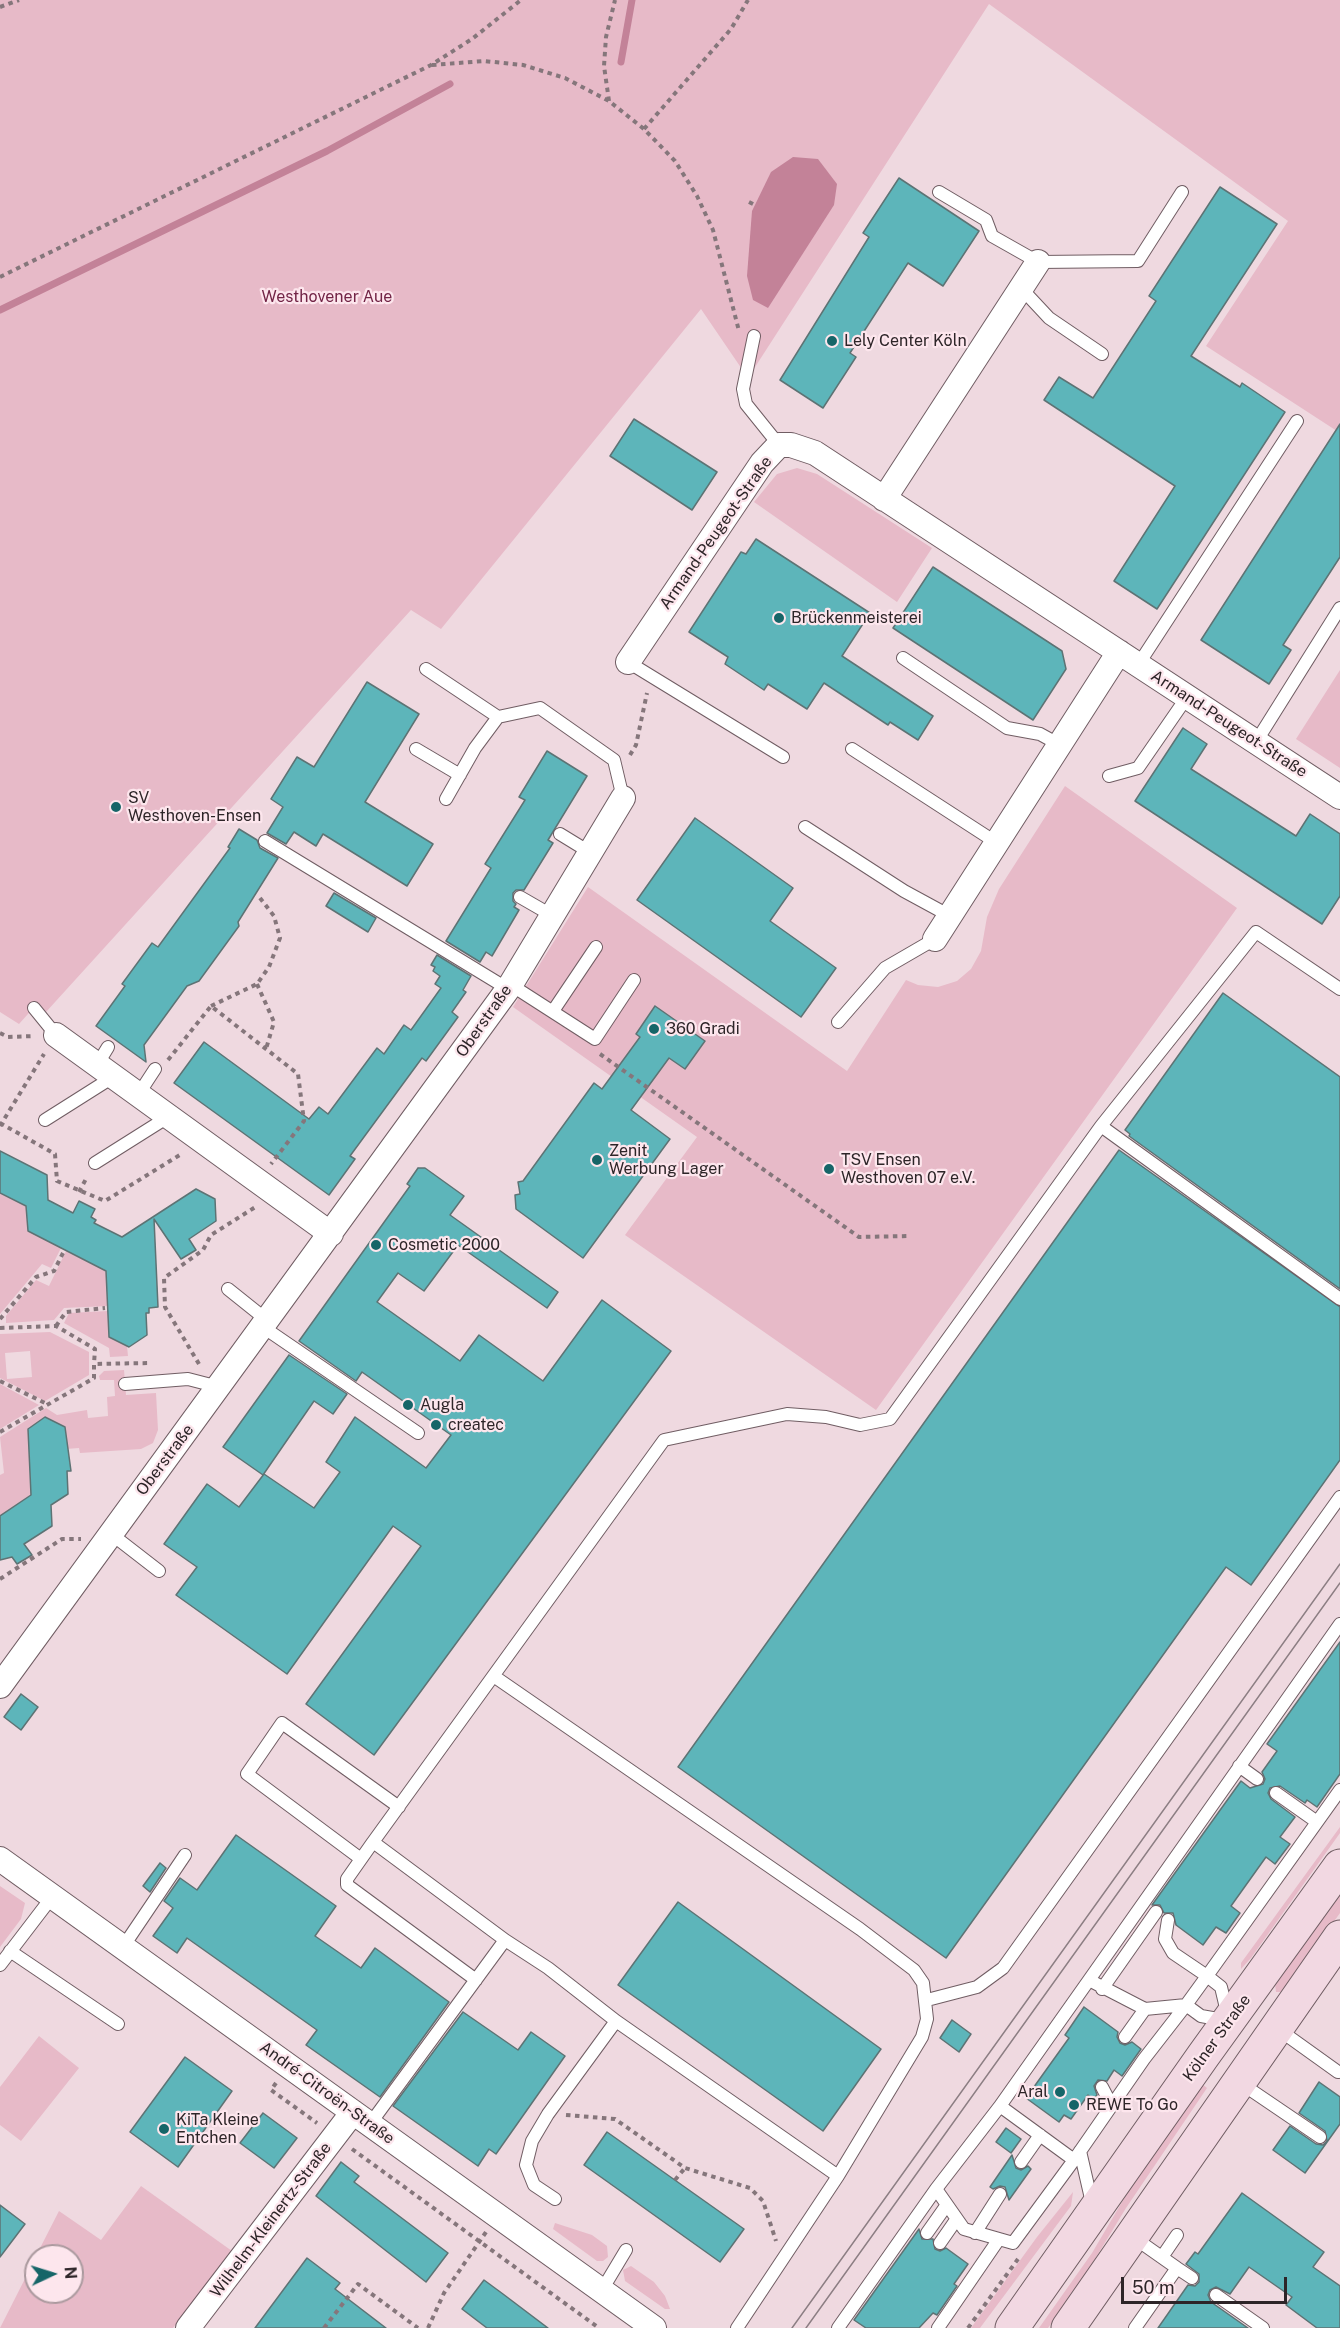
<!DOCTYPE html>
<html>
<head>
<meta charset="utf-8">
<style>
  body { margin:0 }
  #map { position:relative; width:1340px; height:2328px; overflow:hidden; background:#efd9e0; font-family:"Public Sans",sans-serif }
  canvas { display:block }
  .north { position:absolute; left:24px; top:2244px; width:60px; height:60px; box-sizing:border-box; background:#fde6ed; border:2px solid #aa999e; border-radius:50%; rotate:86deg; font-size:16px; font-weight:700; line-height:24px; text-align:center; color:#2d2528 }
  .north::after { content:''; display:block; margin:auto; width:21px; height:27px; background:#166568; clip-path:polygon(50% 0,100% 100%,50% 72%,0 100%) }
  .scale { position:absolute; left:1121px; top:2277px; width:166px; height:27px; box-sizing:border-box; border:3px solid #2d2528; border-top:0; padding-left:8px; font-size:18px; line-height:21px; white-space:nowrap; color:#2d2528; -webkit-text-stroke:4px #fde6ed; paint-order:stroke }
</style>
</head>
<body>
<div id="map">
<canvas width="1340" height="2328"></canvas>
<div class="north">N</div>
<div class="scale">50 m</div>
</div>
<script>
const ctx = document.querySelector('canvas').getContext('2d');
ctx.lineJoin = 'round';
function paint(path, color) {
  ctx.fillStyle = color;
  ctx.fill(path, 'evenodd');
}
function shape(rows) {
  const path = new Path2D();
  for (const r of rows) {
    path.moveTo(r[0], r[1]);
    for (let i = 2; i < r.length; i += 2) path.lineTo(r[i], r[i + 1]);
  }
  return path;
}
function stroke(path, color, width, dash) {
  ctx.strokeStyle = color;
  ctx.lineWidth = width;
  ctx.lineCap = dash ? 'butt' : 'round';
  ctx.setLineDash(dash || []);
  ctx.stroke(path);
}
function label(font, color, halo, rows, align = 'center') {
  ctx.font = font + ' "Public Sans",sans-serif';
  ctx.lineWidth = 4.5;
  ctx.setLineDash([]);
  ctx.textBaseline = 'middle';
  ctx.strokeStyle = halo;
  ctx.fillStyle = color;
  for (const [text, x, y, turn = 0] of rows) {
    ctx.save();
    ctx.translate(x, y);
    ctx.rotate((+turn || 0) * Math.PI / 180);
    ctx.textAlign = isNaN(turn) ? turn : align;
    if (halo) ctx.strokeText(text, 0, 0);
    ctx.fillText(text, 0, 0);
    ctx.restore();
  }
}
paint(shape([
  [0,0,1340,0,1340,433,1206,346,1288,221,989,4,748,378,701,309,441,629,411,610,46,1012,36,1005,19,1024,0,1012],
  [797,468,817,474,932,548,897,602,754,502,777,474],
  [1340,670,1340,768,1296,739],
  [1065,786,1237,908,876,1410,625,1235,697,1137,513,1007,588,887,847,1071,906,980,918,985,938,987,957,981,971,969,981,951,987,917,999,889],
  [0,1193,29,1207,28,1231,61,1248,51,1268,42,1264,0,1314],
  [66,1251,106,1271,108,1306,64,1308,54,1320,6,1323,6,1316,36,1280,49,1286],
  [108,1311,109,1337,127,1346,128,1356,110,1357,109,1348,64,1323,69,1313],
  [50,1332,89,1352,89,1375,45,1401,0,1378,0,1334],
  [30,1351,32,1377,7,1379,5,1353],
  [124,1370,126,1395,156,1393,158,1430,153,1443,141,1449,80,1453,79,1448,66,1449,65,1427,46,1417,28,1429,31,1495,0,1516,0,1475,4,1473,0,1437,46,1408,57,1415,87,1410,88,1418,108,1416,107,1397,115,1396,114,1380,100,1380,99,1376,104,1371],
  [0,1384,39,1405,0,1429],
  [1340,1827,1340,1833,1251,1958,1241,1969,1241,1963],
  [0,1886,25,1903,21,1919,0,1947],
  [1340,1893,1340,1913,1288,1986,1282,1992,1276,1992,1275,1984],
  [39,2036,79,2068,21,2141,0,2125,0,2087],
  [1202,2084,1207,2088,1126,2208,1081,2282,1048,2328,1039,2328,1092,2253,1145,2163],
  [141,2186,232,2251,173,2328,0,2328,36,2257,36,2292,72,2292,72,2256,36,2256,59,2211,101,2240],
  [1073,2192,1071,2206,1065,2214,980,2328,971,2328,1037,2237],
  [555,2223,592,2235,607,2246,608,2257,603,2261,597,2261,553,2229],
  [631,2266,654,2282,665,2296,670,2309,665,2309,625,2281,623,2270]
]), '#e7bac8');
paint(shape([
  [793,157,818,159,837,184,834,205,768,308,753,300,747,276,752,211,771,172]
]), '#c38298');
stroke(shape([
  [621,62,632,0],
  [0,310,327,151,450,84]
]), '#c38298', 7);
const building = shape([
  [899,178,979,231,943,286,908,263,850,353,856,357,823,408,780,380,869,237,863,233,899,178],
  [1220,187,1277,224,1191,356,1240,387,1242,383,1285,412,1157,609,1114,581,1175,486,1044,400,1059,377,1093,398,1156,301,1149,296,1220,187],
  [634,419,717,472,692,510,610,456,634,419],
  [1340,424,1340,557,1283,645,1291,650,1269,684,1201,640,1340,424],
  [756,539,870,613,842,656,933,716,918,740,890,722,888,725,824,683,807,709,768,684,764,690,725,664,728,657,689,632,741,552,746,554,756,539],
  [933,567,1062,651,1066,669,1033,720,893,628,933,567],
  [367,682,419,714,365,802,433,844,407,886,323,834,316,846,294,832,286,844,267,833,283,807,271,799,297,757,314,767,367,682],
  [1183,728,1207,744,1191,769,1296,836,1310,814,1340,834,1340,896,1322,924,1135,801,1183,728],
  [547,751,587,776,548,840,553,843,524,890,516,890,513,893,513,901,516,904,514,907,519,910,492,956,486,952,480,962,446,941,491,868,485,864,525,800,519,797,547,751],
  [695,818,793,888,770,921,836,968,801,1017,637,900,695,818],
  [239,829,257,840,260,848,278,858,238,922,239,926,199,981,187,986,144,1045,146,1062,96,1026,125,986,122,984,152,943,158,947,230,848,228,847,239,829],
  [334,893,376,918,368,932,326,906,334,893],
  [437,955,471,976,463,990,466,992,452,1012,458,1017,426,1061,422,1058,350,1156,355,1159,329,1195,174,1083,204,1042,309,1119,319,1107,328,1114,377,1048,384,1054,404,1025,411,1030,441,988,435,984,440,976,433,971,435,967,431,965,437,955],
  [1223,993,1340,1077,1340,1289,1129,1136,1130,1134,1125,1130,1223,993],
  [655,1006,705,1041,685,1069,669,1058,631,1110,670,1139,583,1258,516,1209,515,1195,520,1194,518,1182,523,1181,594,1083,602,1089,640,1037,636,1034,655,1006],
  [1119,1150,1340,1307,1340,1460,1251,1585,1226,1567,946,1958,678,1767,1119,1150],
  [0,1151,47,1175,48,1200,73,1213,79,1201,95,1209,91,1217,96,1220,94,1223,122,1237,196,1189,215,1199,216,1221,189,1239,196,1250,181,1259,154,1219,158,1307,149,1308,149,1313,146,1313,147,1335,129,1347,109,1337,106,1271,28,1231,26,1206,0,1193,0,1151],
  [418,1168,425,1168,464,1196,450,1215,558,1292,547,1308,458,1245,424,1291,398,1273,377,1302,460,1361,479,1335,543,1381,602,1300,671,1351,374,1755,306,1704,421,1546,393,1526,287,1674,176,1595,197,1567,164,1544,207,1484,239,1507,264,1474,314,1508,340,1472,326,1462,355,1417,426,1468,451,1435,362,1372,356,1381,299,1341,410,1186,407,1184,418,1168],
  [289,1355,347,1394,333,1414,314,1401,263,1475,223,1447,289,1355],
  [45,1417,65,1427,71,1471,67,1471,68,1494,51,1505,52,1526,24,1544,32,1555,17,1564,12,1557,0,1560,0,1516,31,1495,28,1429,45,1417],
  [1340,1642,1340,1774,1317,1807,1307,1800,1305,1803,1280,1786,1270,1788,1268,1793,1271,1799,1295,1817,1280,1837,1290,1844,1275,1864,1266,1857,1231,1906,1240,1913,1226,1933,1216,1927,1203,1945,1176,1925,1173,1913,1164,1913,1160,1905,1152,1905,1241,1781,1250,1788,1263,1784,1265,1779,1262,1772,1277,1751,1267,1744,1340,1642],
  [21,1694,38,1707,21,1730,4,1717,21,1694],
  [236,1835,336,1906,315,1936,361,1968,375,1948,449,2002,380,2097,306,2045,317,2030,187,1938,177,1953,153,1936,173,1908,164,1901,180,1878,197,1890,236,1835],
  [160,1863,166,1868,150,1892,143,1886,160,1863],
  [678,1902,881,2049,823,2131,618,1985,678,1902],
  [1084,2007,1118,2032,1117,2037,1120,2043,1125,2045,1132,2042,1141,2049,1122,2076,1114,2070,1107,2081,1098,2080,1094,2086,1097,2095,1093,2099,1088,2095,1071,2119,1064,2115,1059,2122,1026,2098,1069,2038,1065,2035,1084,2007],
  [463,2012,518,2050,531,2032,565,2056,496,2154,489,2149,478,2166,393,2106,463,2012],
  [952,2020,971,2034,959,2052,940,2038,952,2020],
  [185,2057,232,2091,178,2167,130,2132,185,2057],
  [1319,2082,1340,2097,1340,2124,1305,2173,1273,2150,1290,2126,1316,2144,1323,2145,1327,2141,1325,2131,1299,2113,1319,2082],
  [263,2113,297,2138,274,2168,240,2143,263,2113],
  [1006,2128,1021,2139,1011,2153,996,2142,1006,2128],
  [607,2132,744,2229,720,2262,584,2165,607,2132],
  [1012,2155,1016,2168,1021,2170,1028,2166,1031,2169,1009,2200,1005,2187,1000,2186,993,2189,990,2187,1012,2155],
  [341,2162,359,2176,354,2182,448,2253,426,2282,316,2196,341,2162],
  [1242,2193,1324,2252,1313,2267,1340,2286,1340,2328,1317,2328,1286,2305,1292,2297,1249,2267,1230,2294,1216,2287,1210,2290,1208,2295,1211,2302,1248,2328,1158,2328,1188,2285,1195,2286,1199,2282,1199,2274,1186,2264,1195,2252,1198,2254,1242,2193],
  [0,2205,25,2224,0,2257,0,2205],
  [919,2229,922,2239,933,2239,935,2249,940,2251,946,2248,968,2264,954,2284,957,2286,937,2315,933,2313,919,2328,866,2328,854,2320,919,2229],
  [307,2258,340,2283,335,2289,386,2328,255,2328,307,2258],
  [484,2280,503,2294,548,2328,487,2328,462,2309,484,2280]
]);
paint(building, '#5db5ba');
stroke(building, '#5d7374', 1.5);
const lane = shape([
  [939,192,986,220,992,236,1038,262,1138,261,1182,192],
  [1021,288,1049,318,1102,354],
  [754,336,743,389,746,404,779,445],
  [903,658,1007,728,1040,734,1060,745],
  [628,662,783,757],
  [1138,665,1297,421],
  [426,669,498,717],
  [1256,742,1340,608],
  [416,749,460,775],
  [852,749,997,843],
  [1109,776,1138,768,1187,697],
  [446,799,475,748,498,717,540,708,614,760,623,798],
  [805,827,904,891,950,916],
  [560,834,591,853],
  [265,841,508,989],
  [520,897,553,916],
  [511,985,595,1039,634,980],
  [34,1008,56,1035],
  [553,1011,596,947],
  [838,1022,885,968,935,939],
  [97,1065,108,1047],
  [138,1095,155,1069],
  [45,1120,113,1077],
  [1101,1126,1256,932,1340,989],
  [95,1163,168,1117],
  [228,1289,268,1321],
  [263,1327,418,1433],
  [125,1384,188,1379,219,1387],
  [110,1533,159,1571],
  [495,1677,860,1929,914,1970,923,1983,927,2019,922,2037,838,2176,737,2328],
  [1239,1766,1257,1779],
  [1276,1793,1317,1822],
  [373,1842,347,1879,347,1885,476,1980],
  [361,1859,247,1774,282,1723,399,1807],
  [1168,1920,1165,1939,1173,1953,1207,1976,1221,1987,1229,2021,1201,2016,1186,2005,1145,2009,1089,1980,1000,2106,1074,2160,1144,2059,1186,2005,1207,1976,1340,1790],
  [505,1940,548,1968,616,2021],
  [123,1947,185,1855],
  [10,1951,118,2024],
  [0,1965,52,1897],
  [1089,1980,1340,1624],
  [1102,1989,1156,1912],
  [927,2000,977,1987,1003,1968,1340,1497],
  [1278,2029,1338,2072],
  [1125,2037,1145,2009],
  [1239,2082,1320,2137],
  [1102,2087,1112,2106],
  [1000,2106,936,2189,964,2229,1013,2243,1074,2160],
  [370,2124,505,1940,373,1842,664,1440,787,1414,826,1417,860,1425,890,1419,1101,1126,1340,1299],
  [1080,2151,1092,2203],
  [1021,2162,1040,2135],
  [555,2199,534,2185,526,2165,532,2141,548,2114,616,2021,838,2176],
  [927,2233,946,2206],
  [975,2233,1000,2194],
  [1133,2237,1177,2268,1135,2328],
  [940,2243,956,2220],
  [1162,2257,1177,2235],
  [1177,2268,1192,2278],
  [602,2290,626,2250],
  [1216,2295,1263,2328],
  [838,2328,936,2189],
  [938,2328,999,2239]
]);
const street = shape([
  [884,499,1038,262],
  [628,662,762,463,779,445,791,445,815,453,1340,797],
  [935,939,1119,652],
  [56,1035,331,1234],
  [0,1686,508,989,623,798],
  [0,1859,654,2328],
  [188,2328,353,2112]
]);
const secondary = shape([
  [1012,2328,1203,2056,1340,1866],
  [1068,2328,1340,1937]
]);
stroke(lane, '#705d63', 14);
stroke(street, '#705d63', 26);
stroke(secondary, '#705d63', 35);
stroke(shape([
  [0,7,19,0],
  [432,65,484,61,523,65,565,78,609,101,644,129,675,161,697,196,713,230,739,331],
  [609,101,604,66,606,37,615,0],
  [644,129,731,29,748,0],
  [749,202,755,205],
  [0,277,431,65,472,39,521,0],
  [630,755,636,745,647,693],
  [257,984,274,1022,266,1049],
  [211,1006,257,984,269,967,280,938,274,916,260,898],
  [0,1033,8,1037,34,1036],
  [600,1054,859,1237,909,1236],
  [168,1060,211,1006,298,1074,304,1121,271,1164],
  [0,1123,55,1154,57,1181,105,1201,183,1153],
  [0,1126,44,1054],
  [79,1192,87,1177],
  [0,1319,36,1277,54,1271,63,1253],
  [56,1326,66,1312,105,1308],
  [0,1328,56,1326,95,1349,94,1364],
  [199,1364,165,1307,164,1278,203,1250,211,1235,257,1206],
  [0,1381,49,1405],
  [0,1432,94,1378,94,1364,150,1363],
  [0,1579,62,1539,81,1539],
  [276,2083,271,2090,317,2123],
  [566,2115,615,2119,685,2168,750,2188,763,2201,776,2241],
  [352,2149,599,2328],
  [675,2180,685,2168],
  [324,2328,358,2284,418,2328],
  [428,2328,444,2293,486,2232],
  [968,2328,1018,2259]
]), '#85767b', 4, [4.5, 4.5]);
stroke(lane, '#fff', 12);
stroke(street, '#fff', 24);
stroke(secondary, '#f2d8e2', 33);
stroke(shape([
  [792,2328,1340,1564],
  [806,2328,1340,1583]
]), '#8c7e83', 1.5);
for (const [x, y, r, color] of [
  [832,341,6,"#166568"],
  [779,618,6,"#166568"],
  [116,807,6,"#166568"],
  [654,1029,6,"#166568"],
  [597,1160,6,"#166568"],
  [829,1169,6,"#166568"],
  [376,1245,6,"#166568"],
  [408,1405,6,"#166568"],
  [436,1425,6,"#166568"],
  [1060,2092,6,"#166568"],
  [1074,2105,6,"#166568"],
  [164,2129,6,"#166568"]
]) {
  const dot = new Path2D();
  dot.arc(x, y, r, 0, 2 * Math.PI);
  ctx.fillStyle = color;
  ctx.fill(dot);
  stroke(dot, '#fde6ed', 2);
}
label('16px', '#722446', '#fde6ed', [
  ["Westhovener Aue",327,297]
]);
label('16px', '#2d2528', '#fde6ed', [
  ["Lely Center Köln",844,341],
  ["Brückenmeisterei",791,618],
  ["SV",128,798],
  ["Westhoven-Ensen",128,816],
  ["360 Gradi",666,1029],
  ["Zenit",609,1151],
  ["Werbung Lager",609,1169],
  ["TSV Ensen",841,1160],
  ["Westhoven 07 e.V.",841,1178],
  ["Cosmetic 2000",388,1245],
  ["Augla",420,1405],
  ["createc",448,1425],
  ["Aral",1048,2092,"right"],
  ["REWE To Go",1086,2105],
  ["KiTa Kleine",176,2120],
  ["Entchen",176,2138]
], 'left');
label('16px', '#2d2528', '#fde6ed', [
  ["Armand-Peugeot-Straße",716,533,-55],
  ["Armand-Peugeot-Straße",1229,724,33],
  ["Oberstraße",484,1021,-55],
  ["Oberstraße",165,1460,-53],
  ["Kölner Straße",1217,2038,-54],
  ["André-Citroën-Straße",327,2093,36],
  ["Wilhelm-Kleinertz-Straße",271,2220,-53]
]);
</script>
</body>
</html>
